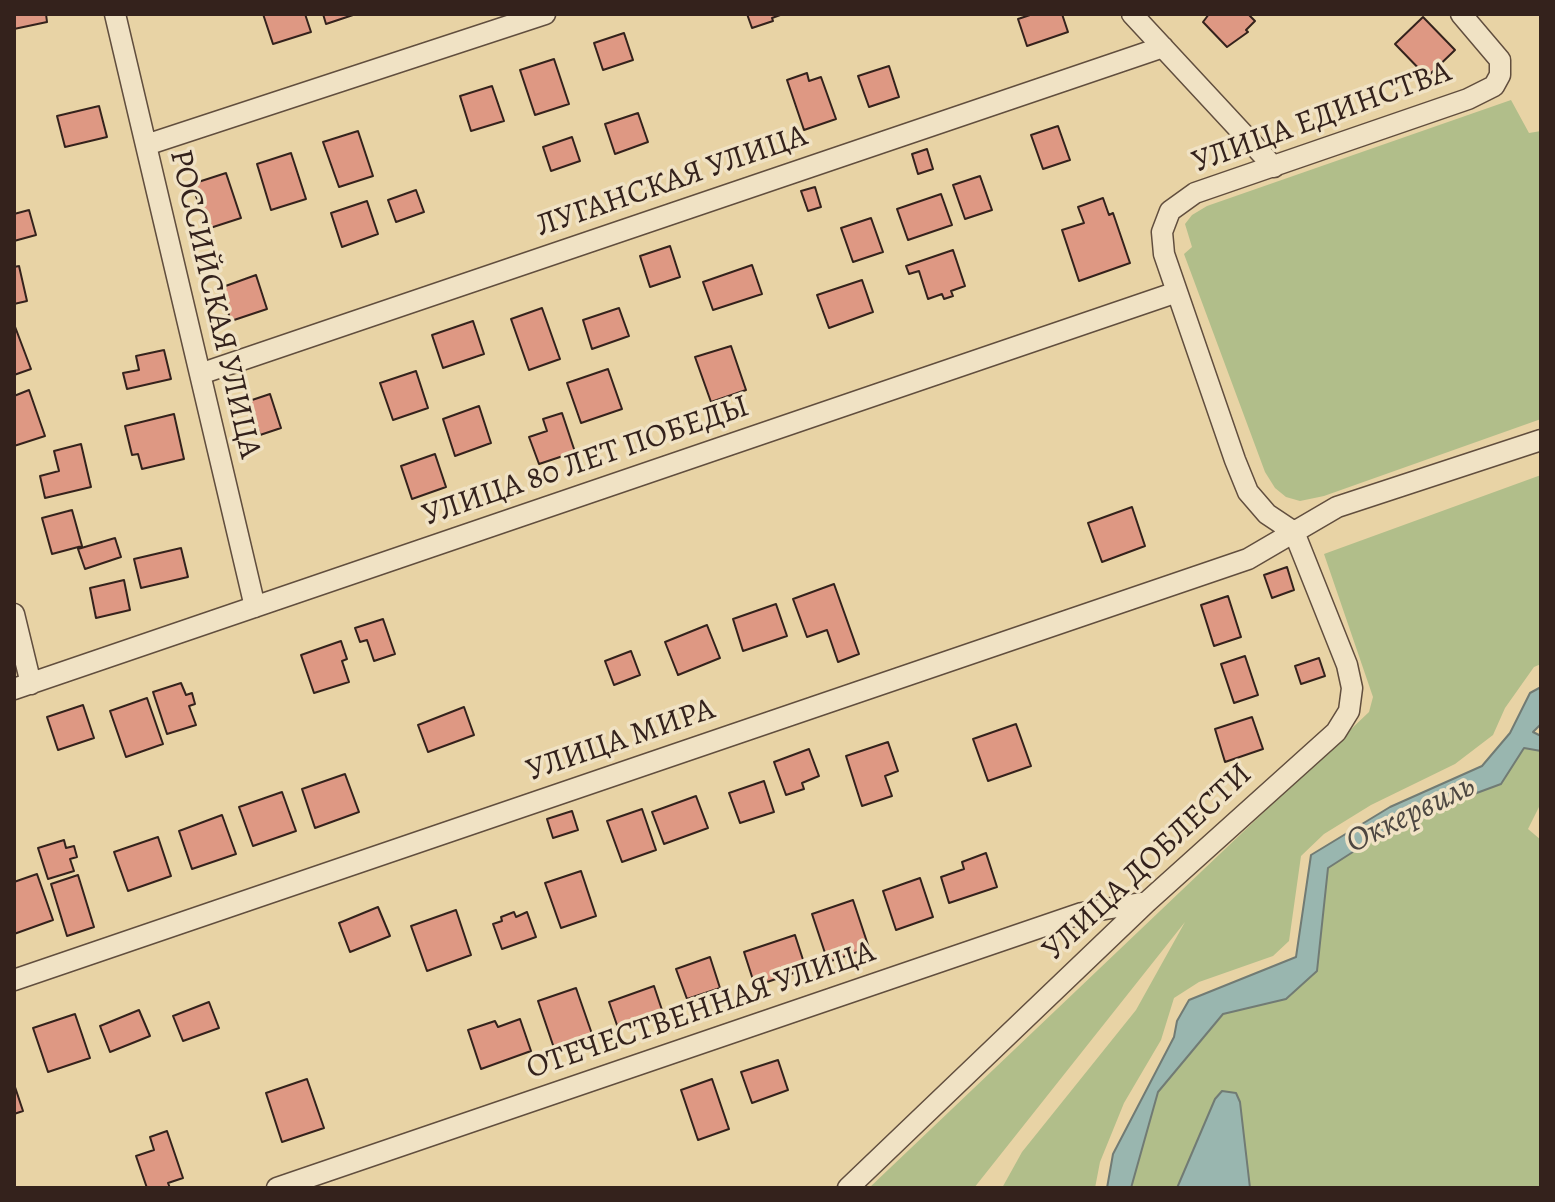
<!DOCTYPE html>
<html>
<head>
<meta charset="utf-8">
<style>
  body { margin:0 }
  #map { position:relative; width:1555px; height:1202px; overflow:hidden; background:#e8d3a5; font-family:Alegreya,serif }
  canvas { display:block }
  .frame { position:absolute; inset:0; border:16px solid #34221c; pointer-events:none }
</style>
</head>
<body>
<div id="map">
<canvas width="1555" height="1202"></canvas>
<div class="frame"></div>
</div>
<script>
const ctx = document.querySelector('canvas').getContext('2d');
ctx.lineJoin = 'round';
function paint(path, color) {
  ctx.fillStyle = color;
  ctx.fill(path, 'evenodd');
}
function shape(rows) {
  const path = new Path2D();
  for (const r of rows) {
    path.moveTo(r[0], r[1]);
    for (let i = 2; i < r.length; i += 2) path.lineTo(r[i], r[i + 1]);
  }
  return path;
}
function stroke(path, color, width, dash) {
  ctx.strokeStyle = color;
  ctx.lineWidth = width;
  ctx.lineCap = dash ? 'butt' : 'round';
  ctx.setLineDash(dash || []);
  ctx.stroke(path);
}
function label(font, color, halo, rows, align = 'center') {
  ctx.font = font + ' Alegreya,serif';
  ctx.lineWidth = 7;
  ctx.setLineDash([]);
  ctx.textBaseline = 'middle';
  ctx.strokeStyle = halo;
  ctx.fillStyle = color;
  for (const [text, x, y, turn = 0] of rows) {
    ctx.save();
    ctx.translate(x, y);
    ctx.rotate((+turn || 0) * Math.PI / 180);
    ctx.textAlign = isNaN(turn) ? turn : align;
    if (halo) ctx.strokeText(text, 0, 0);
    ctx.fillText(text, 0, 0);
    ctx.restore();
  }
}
paint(shape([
  [1511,100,1529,133,1541,131,1541,419,1324,496,1300,501,1286,497,1275,488,1265,472,1184,254,1192,247,1185,224,1192,215,1207,206],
  [1541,475,1541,664,1534,667,1505,708,1493,735,1455,764,1371,805,1324,834,1301,856,1289,941,1273,956,1199,982,1174,998,1161,1040,1124,1103,1100,1162,1095,1188,1002,1188,1022,1152,1136,1010,1185,922,974,1188,869,1188,1369,712,1373,697,1324,554],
  [1524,747,1541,751,1541,803,1528,829,1541,840,1541,1188,1250,1188,1240,1102,1222,1091,1215,1099,1177,1188,1131,1188,1158,1092,1224,1014,1286,999,1317,971,1328,868,1401,821,1501,784]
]), '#b1be8a');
const water = shape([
  [1541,687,1541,724,1533,732,1541,736,1541,751,1524,748,1501,784,1401,821,1328,868,1317,971,1286,999,1223,1014,1158,1092,1131,1188,1107,1188,1113,1154,1174,1037,1177,1021,1189,1000,1296,957,1311,855,1390,807,1482,766,1510,733,1530,693,1541,687],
  [1222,1091,1236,1093,1240,1102,1250,1188,1177,1188,1215,1099,1222,1091]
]);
paint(water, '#99b6af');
stroke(water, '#717b74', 2);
const building = shape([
  [14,14,46,14,47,22,14,29,14,14],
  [263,14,305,14,311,32,273,44,263,14],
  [323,14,356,14,326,24,323,14],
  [747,14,783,14,772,18,773,21,752,28,747,14],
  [1033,14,1062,14,1068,32,1027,46,1018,19,1033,14],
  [1248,14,1255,21,1246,30,1248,32,1227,47,1203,22,1209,14,1248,14],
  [1423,17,1455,50,1427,77,1395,44,1423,17],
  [624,33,633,60,603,70,594,43,624,33],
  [554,59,569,104,535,115,520,70,554,59],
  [889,66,899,97,869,107,858,76,889,66],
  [807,73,809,81,821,77,836,119,804,130,787,80,807,73],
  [492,86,504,121,471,131,460,96,492,86],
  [99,106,107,137,65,147,57,116,99,106],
  [638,113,648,142,615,154,605,124,638,113],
  [1058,126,1070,160,1043,169,1031,135,1058,126],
  [358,131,373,176,339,187,323,142,358,131],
  [572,137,580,161,551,171,543,147,572,137],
  [927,149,933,169,918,174,912,154,927,149],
  [291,153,306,199,271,210,257,164,291,153],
  [226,173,241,218,207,229,192,184,226,173],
  [980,176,992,210,965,219,953,185,980,176],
  [815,187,821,207,808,211,801,191,815,187],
  [416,190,424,212,396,222,388,200,416,190],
  [941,194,952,225,908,240,897,209,941,194],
  [1103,198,1109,215,1113,213,1130,263,1079,281,1062,230,1084,223,1078,207,1103,198],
  [367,201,378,234,342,247,331,213,367,201],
  [29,210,36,235,14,241,14,214,29,210],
  [871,218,883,252,853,262,841,228,871,218],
  [670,246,680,277,650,287,640,256,670,246],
  [953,250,965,286,951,291,953,296,944,299,942,294,928,299,919,271,909,274,906,266,953,250],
  [752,265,762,294,713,310,703,282,752,265],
  [19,266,27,301,14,304,14,267,19,266],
  [256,275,267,309,231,321,220,288,256,275],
  [862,280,873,312,829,328,817,295,862,280],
  [542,308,560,359,529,370,511,319,542,308],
  [619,308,629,336,592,349,583,320,619,308],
  [473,321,484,354,443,368,432,335,473,321],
  [14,324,31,369,14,375,14,324],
  [731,346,746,390,711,402,695,357,731,346],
  [164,350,171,379,127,389,123,373,139,370,136,356,164,350],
  [608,369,622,409,581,423,567,383,608,369],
  [416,371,428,408,393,420,380,383,416,371],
  [29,390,45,436,14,446,14,396,29,390],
  [270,394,281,428,260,435,249,401,270,394],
  [479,406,491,443,455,456,443,419,479,406],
  [562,413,575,452,539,464,529,437,547,431,543,419,562,413],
  [174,414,184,459,142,469,138,454,132,455,125,426,174,414],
  [81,444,91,487,45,498,40,476,59,471,54,451,81,444],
  [435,454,446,487,412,499,401,466,435,454],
  [1132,507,1145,546,1102,562,1088,523,1132,507],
  [72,510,82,546,52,554,42,518,72,510],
  [115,538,121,557,85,569,78,549,115,538],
  [181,548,188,577,141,588,134,559,181,548],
  [1287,567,1294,590,1272,598,1264,575,1287,567],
  [124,580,130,610,96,618,90,588,124,580],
  [834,584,859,654,838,662,827,630,807,637,793,599,834,584],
  [1228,596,1241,637,1214,646,1201,605,1228,596],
  [776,604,787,636,743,651,733,619,776,604],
  [383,619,395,654,374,661,367,640,360,642,355,628,383,619],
  [707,625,720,658,678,675,665,642,707,625],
  [341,641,347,659,342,661,349,682,314,693,301,655,341,641],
  [631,651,640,675,614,685,605,661,631,651],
  [1245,656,1258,695,1234,703,1221,664,1245,656],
  [1319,658,1325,676,1301,684,1295,666,1319,658],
  [181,683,186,695,192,693,195,704,189,706,196,725,167,734,153,692,181,683],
  [147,698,163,744,126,757,110,711,147,698],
  [83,705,94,738,58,750,47,717,83,705],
  [464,707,474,735,428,752,418,725,464,707],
  [1252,717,1263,749,1225,762,1215,729,1252,717],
  [1016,724,1031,766,988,781,973,739,1016,724],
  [888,742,898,771,885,776,892,796,862,806,846,756,888,742],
  [809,749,819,776,802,783,804,789,786,795,774,762,809,749],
  [345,774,359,812,315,828,302,789,345,774],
  [764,781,774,812,740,823,729,793,764,781],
  [282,792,296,831,253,846,239,807,282,792],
  [696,796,708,828,664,844,652,812,696,796],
  [642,809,656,850,622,862,607,821,642,809],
  [572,811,578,830,553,838,547,819,572,811],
  [222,815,236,854,192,869,179,831,222,815],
  [158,837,171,876,128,891,114,852,158,837],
  [64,840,66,848,74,846,77,857,70,859,74,871,48,879,38,848,64,840],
  [986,853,997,887,949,903,941,877,964,869,962,862,986,853],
  [581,871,596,916,561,928,545,883,581,871],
  [37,874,53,920,14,934,14,882,37,874],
  [78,875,94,927,67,936,51,884,78,875],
  [920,878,933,917,896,930,883,891,920,878],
  [853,900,869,948,828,962,812,914,853,900],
  [378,907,390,936,350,952,339,923,378,907],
  [456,910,471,955,427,971,411,926,456,910],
  [514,912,516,917,527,912,536,937,502,949,493,924,502,921,501,917,514,912],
  [795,935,806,969,755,986,744,952,795,935],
  [710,957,720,988,687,999,676,969,710,957],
  [654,986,663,1013,618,1028,609,1002,654,986],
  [576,988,592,1034,554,1048,538,1001,576,988],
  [209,1002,219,1028,183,1041,173,1016,209,1002],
  [139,1010,150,1036,110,1052,100,1026,139,1010],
  [75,1014,90,1058,48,1072,33,1028,75,1014],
  [520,1019,531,1051,481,1069,468,1030,495,1021,498,1027,520,1019],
  [778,1060,788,1090,752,1103,741,1072,778,1060],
  [307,1079,324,1128,282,1142,266,1093,307,1079],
  [712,1079,729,1129,698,1140,681,1090,712,1079],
  [14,1084,23,1111,14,1114,14,1084],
  [167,1131,183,1178,168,1183,170,1188,147,1188,136,1156,154,1150,150,1137,167,1131]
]);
paint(building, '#de9883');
stroke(building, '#34221c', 2);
const minor = shape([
  [115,14,255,607],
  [1132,14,1274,167],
  [146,145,545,14],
  [200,374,1163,47],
  [14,614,31,684],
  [14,689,1177,292],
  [14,980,1248,559,1337,507,1541,440],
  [277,1188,1082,913,1147,902],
  [848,1188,1147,902,1336,732,1349,711,1352,688,1347,665,1294,532,1267,514,1248,492,1235,460,1164,254,1162,232,1170,211,1195,193,1468,99,1494,86,1500,75,1500,60,1461,14]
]);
stroke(minor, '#614e3e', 23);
stroke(minor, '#f0e2c4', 20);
label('32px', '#34221c', '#f0e2c4', [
  ["УЛИЦА ЕДИНСТВА",1322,118,-20],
  ["ЛУГАНСКАЯ УЛИЦА",672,182,-19],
  ["РОССИЙСКАЯ УЛИЦА",214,304,77],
  ["УЛИЦА 80 ЛЕТ ПОБЕДЫ",586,462,-19],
  ["УЛИЦА МИРА",621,741,-19],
  ["УЛИЦА ДОБЛЕСТИ",1148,863,-43],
  ["ОТЕЧЕСТВЕННАЯ УЛИЦА",701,1011,-19]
]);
label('italic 34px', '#4d4741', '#f0e2c4', [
  ["Оккервиль",1411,815,-26]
]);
</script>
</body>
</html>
